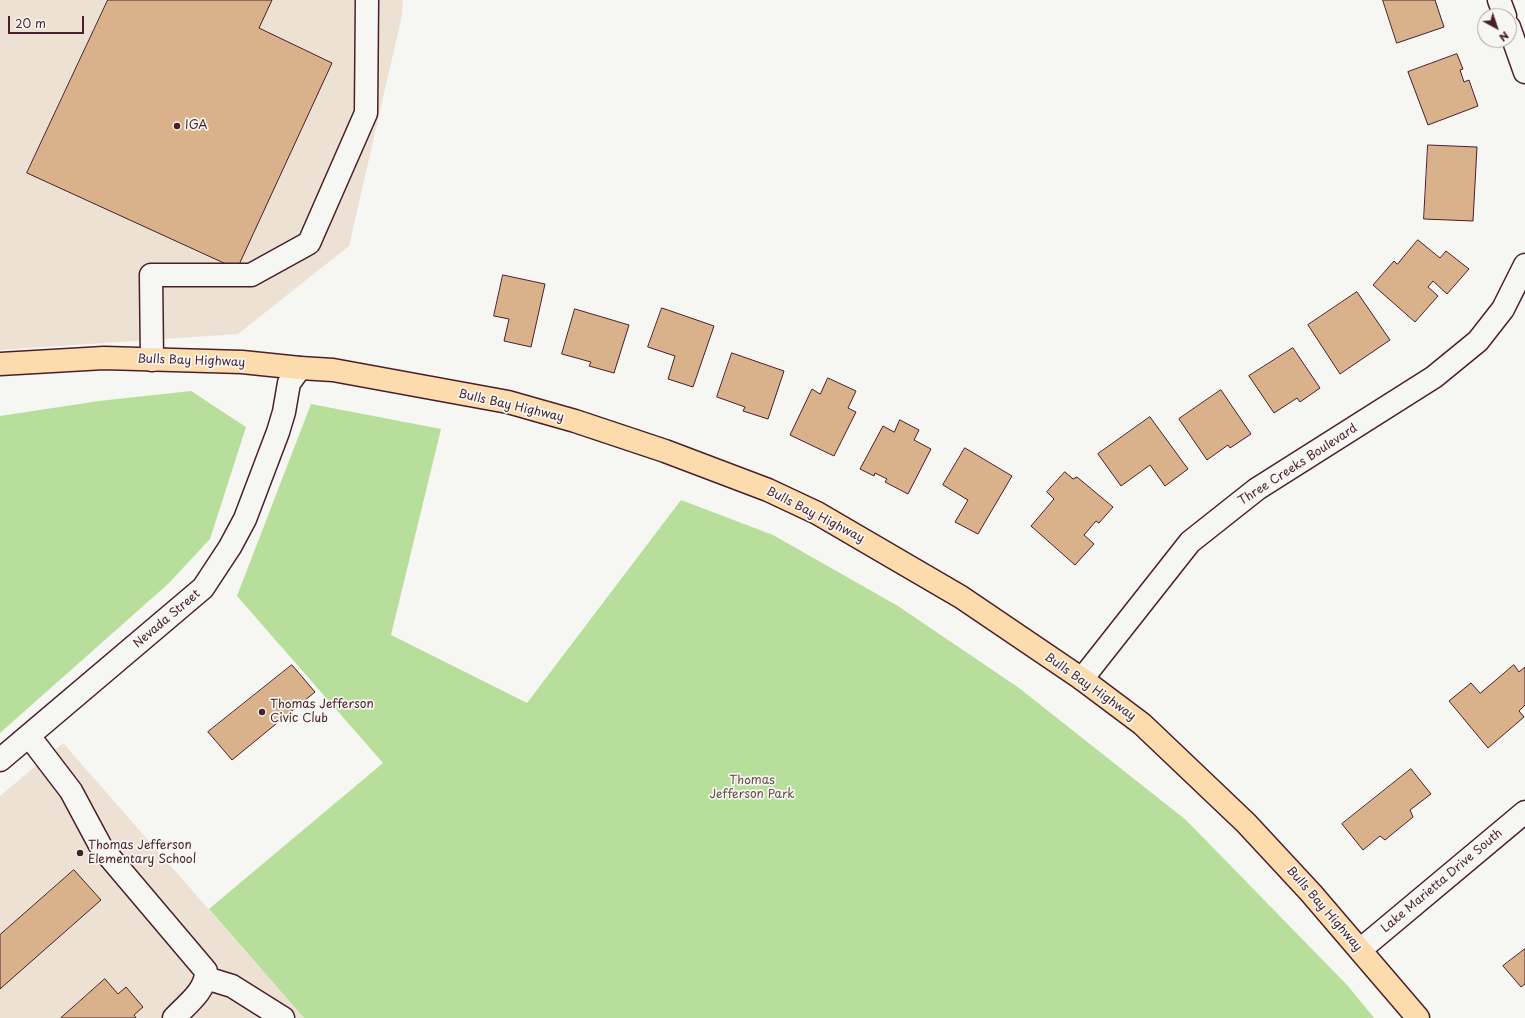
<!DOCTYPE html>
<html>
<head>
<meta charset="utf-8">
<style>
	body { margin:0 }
	#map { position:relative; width:1525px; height:1018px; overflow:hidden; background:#f6f6f2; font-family:"Playpen Sans",sans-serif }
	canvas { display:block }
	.north { position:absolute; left:1477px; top:8px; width:40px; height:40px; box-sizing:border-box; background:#f6f6f2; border:1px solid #b1a0a2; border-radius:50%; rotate:140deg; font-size:11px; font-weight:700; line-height:16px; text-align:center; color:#4a1f2b }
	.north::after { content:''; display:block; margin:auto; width:14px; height:18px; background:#4a1f2b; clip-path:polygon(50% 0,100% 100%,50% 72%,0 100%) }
	.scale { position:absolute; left:8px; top:16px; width:76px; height:18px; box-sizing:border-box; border:2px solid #4a1f2b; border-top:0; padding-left:5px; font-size:12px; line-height:14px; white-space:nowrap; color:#4a1f2b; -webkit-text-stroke:3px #f6f6f2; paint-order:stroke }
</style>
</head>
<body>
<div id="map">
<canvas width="1525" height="1018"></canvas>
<div class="north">N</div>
<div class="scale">20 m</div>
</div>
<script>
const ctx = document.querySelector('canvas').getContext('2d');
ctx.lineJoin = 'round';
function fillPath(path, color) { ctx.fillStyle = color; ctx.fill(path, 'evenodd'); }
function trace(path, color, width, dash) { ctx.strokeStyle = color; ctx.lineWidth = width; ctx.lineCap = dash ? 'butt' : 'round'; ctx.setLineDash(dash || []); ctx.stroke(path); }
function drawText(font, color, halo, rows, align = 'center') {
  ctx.font = font + ' "Playpen Sans",sans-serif'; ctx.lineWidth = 3.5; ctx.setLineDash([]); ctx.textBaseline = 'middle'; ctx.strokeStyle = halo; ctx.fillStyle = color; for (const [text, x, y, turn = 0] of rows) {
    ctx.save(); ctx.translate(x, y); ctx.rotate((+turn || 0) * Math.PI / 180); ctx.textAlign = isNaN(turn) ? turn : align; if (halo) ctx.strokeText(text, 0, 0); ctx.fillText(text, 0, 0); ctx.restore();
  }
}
const built = new Path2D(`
	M 0,0 L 403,0 L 402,15 L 349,246 L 238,334 L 0,350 Z
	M 63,743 L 304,1018 L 0,1018 L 0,796 Z`);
const green = new Path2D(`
	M 191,391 L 246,427 L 210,539 L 168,584 L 0,733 L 0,416 L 99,401 Z
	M 311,404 L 441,429 L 391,635 L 527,703 L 681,500 L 773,535 L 898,606 L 1019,688 L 1186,820 L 1348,986 L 1374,1018 L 304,1018 L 209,909 L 383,763 L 237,596 Z`);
const building = new Path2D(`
	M 108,0 L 272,0 L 259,28 L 332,63 L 237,269 L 27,173 Z
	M 1383,0 L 1435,0 L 1444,27 L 1397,43 Z
	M 1457,54 L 1463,69 L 1460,70 L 1464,82 L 1469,80 L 1478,106 L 1428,125 L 1408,72 Z
	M 1428,145 L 1477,147 L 1473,221 L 1424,219 Z
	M 1418,240 L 1440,258 L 1446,251 L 1469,269 L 1447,294 L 1433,281 L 1428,287 L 1438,296 L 1415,322 L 1373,285 L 1394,261 L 1397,264 Z
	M 503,275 L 545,284 L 531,347 L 504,341 L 509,319 L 494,316 Z
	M 1357,292 L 1390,340 L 1340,374 L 1308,325 Z
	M 662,308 L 714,326 L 693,387 L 668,379 L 675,356 L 648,347 Z
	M 575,309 L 629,325 L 614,373 L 589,366 L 591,362 L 562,354 Z
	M 1293,348 L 1320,388 L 1300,402 L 1297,398 L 1274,413 L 1249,376 Z
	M 732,353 L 784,371 L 768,419 L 743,411 L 745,407 L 717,397 Z
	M 828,378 L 856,391 L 848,408 L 856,412 L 834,456 L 790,435 L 812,389 L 820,394 Z
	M 1221,390 L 1251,434 L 1230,448 L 1228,445 L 1207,460 L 1179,419 Z
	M 1150,417 L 1188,469 L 1165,486 L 1150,465 L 1121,486 L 1098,454 Z
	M 900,420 L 919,430 L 914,440 L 931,449 L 908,494 L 885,482 L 887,479 L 875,473 L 874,476 L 860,469 L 883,426 L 894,432 Z
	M 965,448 L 1012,476 L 978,534 L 955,522 L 968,500 L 943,485 Z
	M 1065,472 L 1073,479 L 1077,477 L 1113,507 L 1099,523 L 1096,521 L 1084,535 L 1094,544 L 1075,565 L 1031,526 L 1054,499 L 1047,492 Z
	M 292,665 L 315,692 L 232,760 L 208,732 Z
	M 1514,665 L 1519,672 L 1525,667 L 1525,705 L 1519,711 L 1524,717 L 1488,748 L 1449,701 L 1471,683 L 1480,693 Z
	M 1411,769 L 1431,794 L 1410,810 L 1413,817 L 1385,840 L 1380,836 L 1363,850 L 1342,824 Z
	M 74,870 L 101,900 L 0,989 L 0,935 Z
	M 1525,949 L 1525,984 L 1521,987 L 1503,966 Z
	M 105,979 L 118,994 L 126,987 L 143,1007 L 134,1015 L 136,1018 L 61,1018 Z`);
const minor = new Path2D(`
	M 1499,0 L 1505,16
	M 1509,27 L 1525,72
	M 152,360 L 151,275 L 251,275 L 309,243 L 366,113 L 367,0
	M 1082,679 L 1190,542 L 1257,489 L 1434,377 L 1478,341 L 1503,309 L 1525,265
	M 29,736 L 71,791 L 101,847 L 206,971 C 207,990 186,1005 174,1018
	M 0,760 L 203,588 L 230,547 L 245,519 L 278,432 L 284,412 L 289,383 L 300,368
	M 1360,950 L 1525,812
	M 206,978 L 232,986 L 283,1018`);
const major = new Path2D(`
	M 0,364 L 104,358 L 242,362 L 300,368 L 333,370 L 508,402 L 575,421 L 665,451 L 768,490 L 817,513 L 961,597 L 1082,679 L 1142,724 L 1246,823 L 1311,893 L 1418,1018`);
const markers = [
	[177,126,4,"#4a1f2b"],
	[262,712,4,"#4a1f2b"],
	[80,853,4,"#4a1f2b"]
];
const poiNames = [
	["IGA",185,126],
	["Thomas Jefferson",270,705],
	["Civic Club",270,719],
	["Thomas Jefferson",88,846],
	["Elementary School",88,860]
];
const streetNames = [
	["Bulls Bay Highway",191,361,2],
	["Bulls Bay Highway",511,406,13],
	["Three Creeks Boulevard",1298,465,-33],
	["Bulls Bay Highway",815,515,27],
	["Nevada Street",167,619,-40],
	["Bulls Bay Highway",1090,687,35],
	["Lake Marietta Drive South",1442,881,-40],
	["Bulls Bay Highway",1324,909,49]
];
const parkNames = [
	["Thomas",752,781],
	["Jefferson Park",752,795]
];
fillPath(built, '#ede1d3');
fillPath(green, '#b7df9b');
fillPath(building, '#d9b18a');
trace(building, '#4a1f2b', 1);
trace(minor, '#4a1f2b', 25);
trace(major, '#4a1f2b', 25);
trace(minor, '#f6f6f2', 22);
trace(major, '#fcdcac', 22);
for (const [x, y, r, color] of markers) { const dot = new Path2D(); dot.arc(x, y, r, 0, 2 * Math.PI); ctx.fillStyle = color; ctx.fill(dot); trace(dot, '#f6f6f2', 1.5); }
drawText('12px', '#4a1f2b', '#f6f6f2', poiNames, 'left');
drawText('12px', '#4a1f2b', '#f6f6f2', streetNames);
drawText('12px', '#654f47', '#f6f6f2', parkNames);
</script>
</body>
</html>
